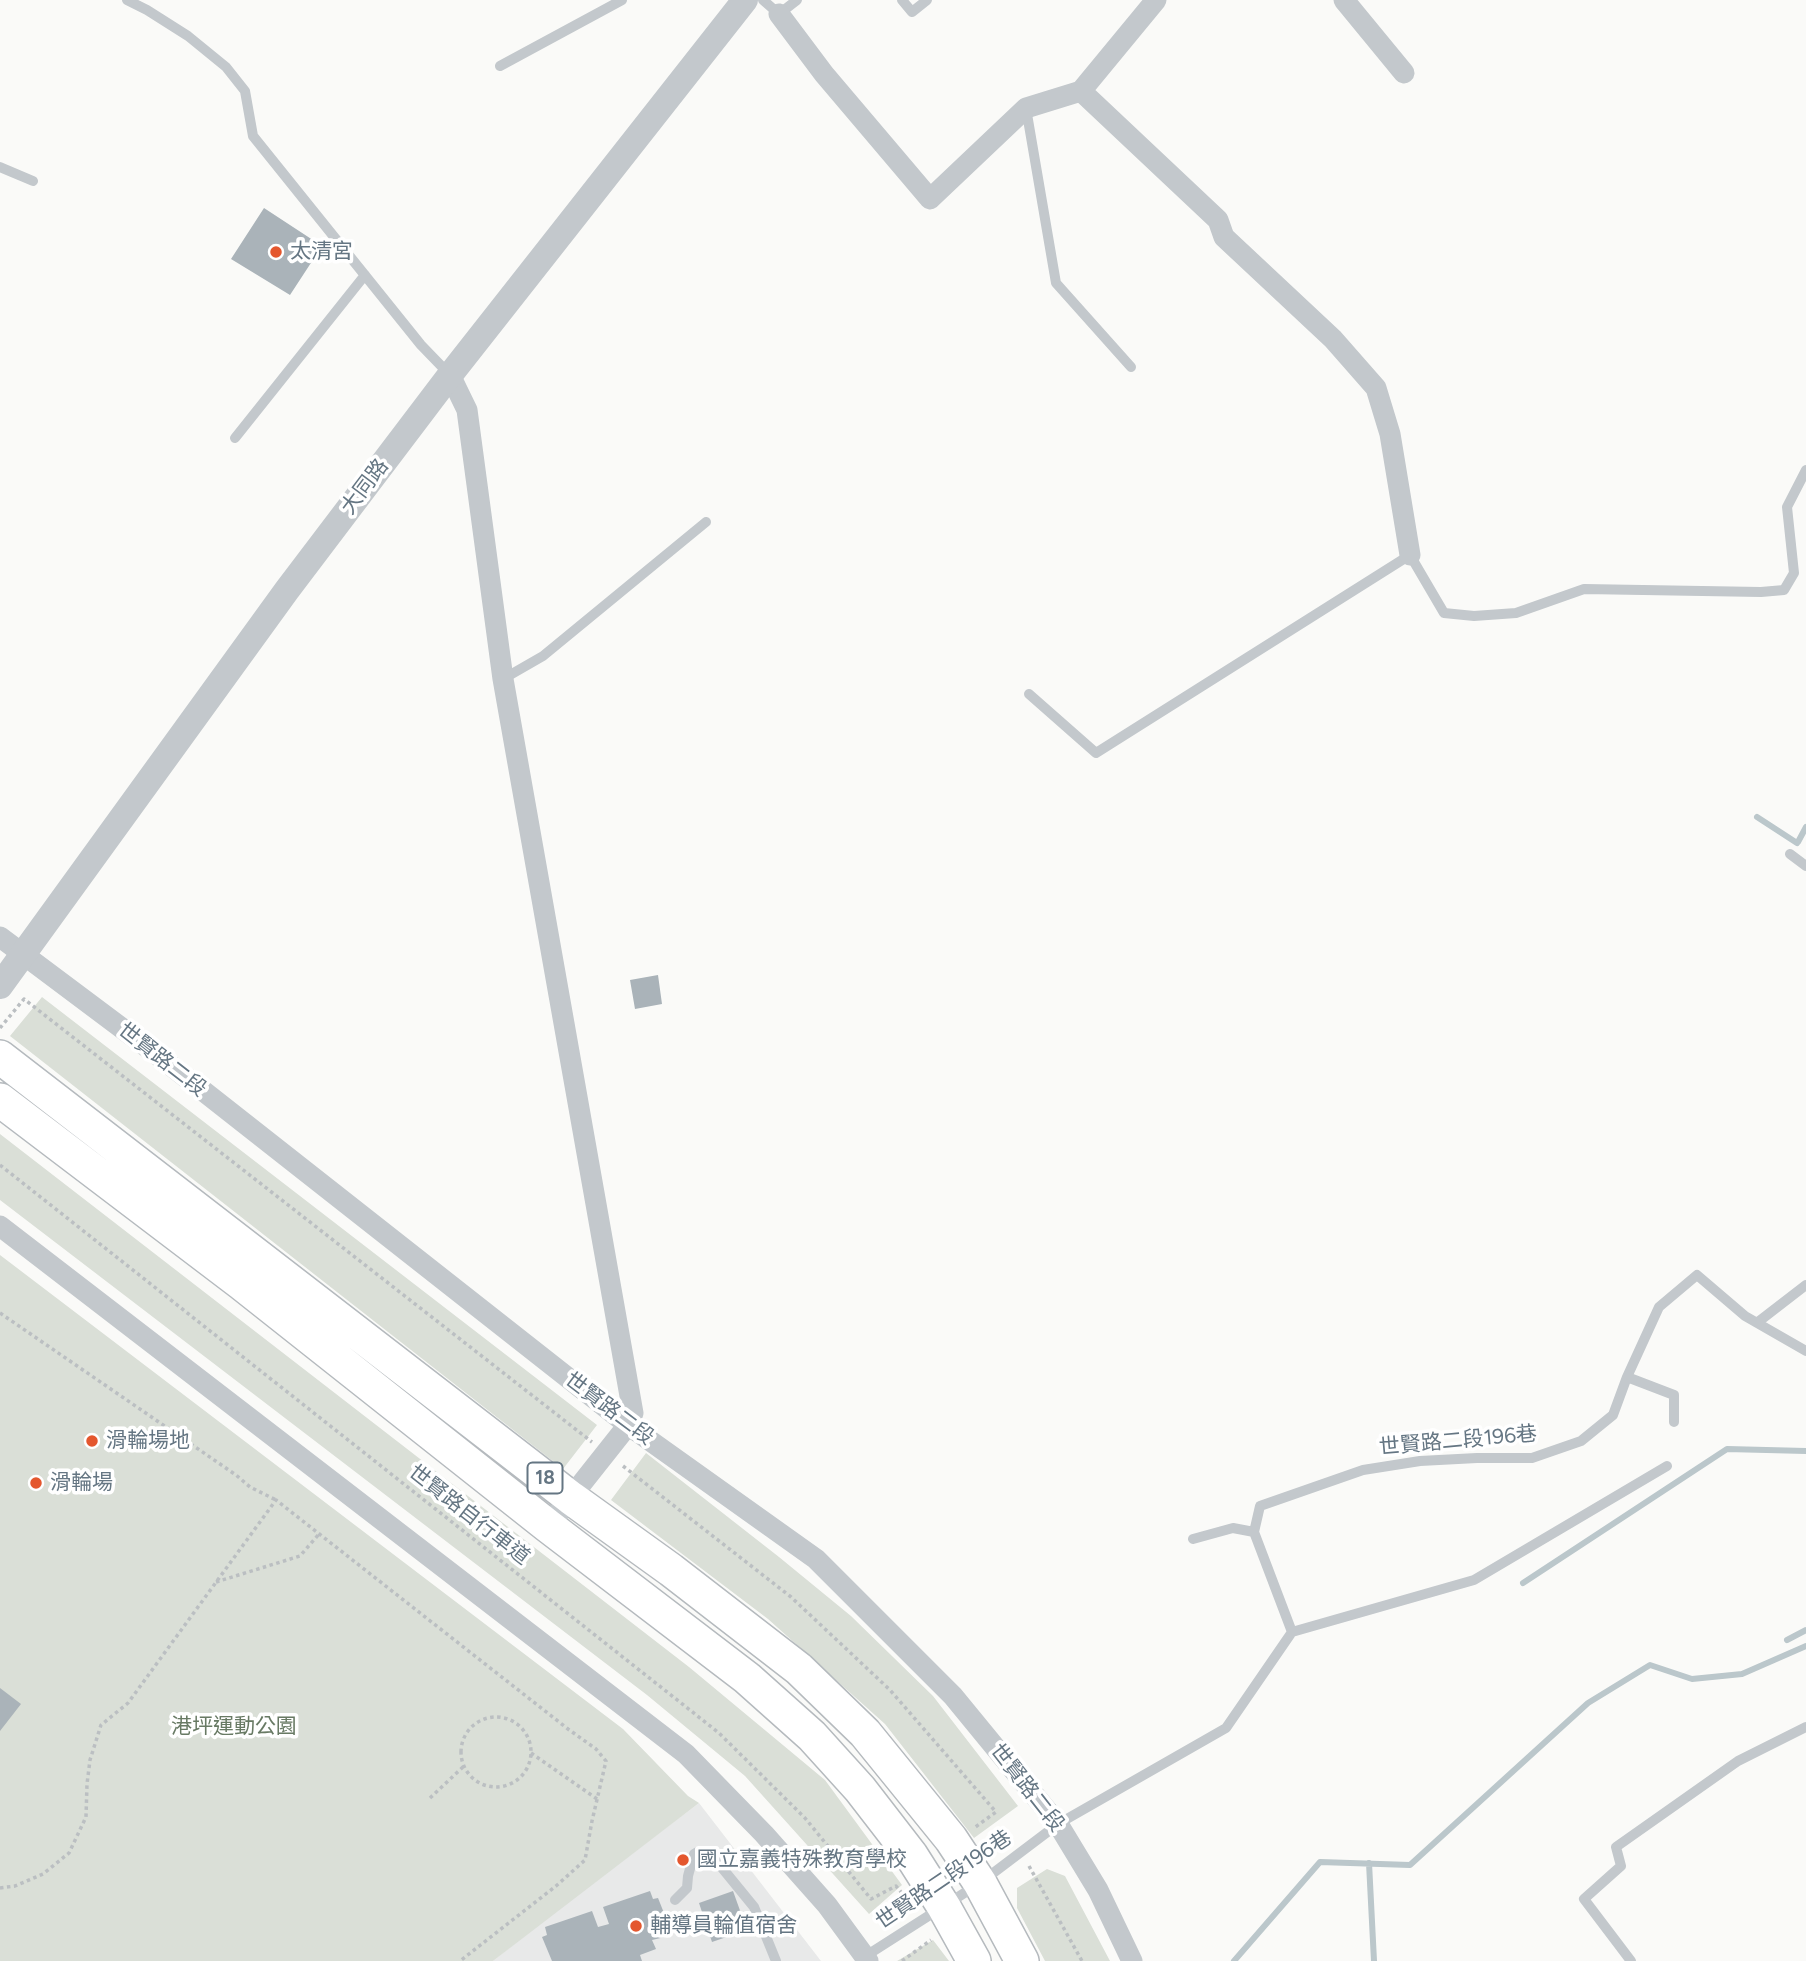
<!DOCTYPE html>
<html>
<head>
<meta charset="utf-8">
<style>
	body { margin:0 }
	canvas { display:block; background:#fafaf8 }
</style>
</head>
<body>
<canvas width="1806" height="1961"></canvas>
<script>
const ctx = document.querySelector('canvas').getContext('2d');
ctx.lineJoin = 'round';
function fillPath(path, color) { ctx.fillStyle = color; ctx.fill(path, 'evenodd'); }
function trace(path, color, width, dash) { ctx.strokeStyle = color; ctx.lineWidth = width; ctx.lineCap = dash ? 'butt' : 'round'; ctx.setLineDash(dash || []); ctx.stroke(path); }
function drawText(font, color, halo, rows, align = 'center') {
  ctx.font = font + ' Figtree,"Noto Sans TC",sans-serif'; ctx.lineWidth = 7; ctx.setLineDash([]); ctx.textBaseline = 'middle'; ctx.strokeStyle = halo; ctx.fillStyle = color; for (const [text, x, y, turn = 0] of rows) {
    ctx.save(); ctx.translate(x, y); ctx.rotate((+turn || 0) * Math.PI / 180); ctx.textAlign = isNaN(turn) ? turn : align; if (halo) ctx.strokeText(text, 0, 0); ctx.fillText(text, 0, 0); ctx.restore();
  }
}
const built = new Path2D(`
	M 699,1803 L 821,1961 L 493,1961 L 549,1916 Z`);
const green = new Path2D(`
	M 42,997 L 597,1425 L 563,1469 L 10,1036 Z
	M 0,1134 L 689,1667 L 825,1780 L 902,1885 L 869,1914 L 745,1776 L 647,1695 L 0,1200 Z
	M 0,1255 L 623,1729 L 688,1796 L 699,1803 L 493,1961 L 0,1961 Z
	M 646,1453 L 779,1557 L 851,1616 L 933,1696 L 1018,1806 L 974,1838 L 885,1724 L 768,1619 L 611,1500 Z
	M 1047,1869 L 1065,1876 L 1110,1961 L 1045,1961 L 1017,1908 L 1017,1888 Z
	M 933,1940 L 949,1961 L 897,1961 Z`);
const stream = new Path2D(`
	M 1757,817 L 1797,843
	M 1798,842 L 1806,827
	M 1523,1583 L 1727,1449 L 1806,1451
	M 1787,1640 L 1806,1630
	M 1369,1863 L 1374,1961
	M 1234,1961 L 1320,1862 L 1410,1865 L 1588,1703 L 1650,1665 L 1692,1679 L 1742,1674 L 1806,1646`);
const building = new Path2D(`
	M 264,208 L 322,246 L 290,295 L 231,259 Z
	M 658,975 L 662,1004 L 635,1009 L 630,980 Z
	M 0,1688 L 21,1704 L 0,1731 Z
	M 650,1891 L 653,1899 L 658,1898 L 670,1928 L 667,1930 L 669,1936 L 652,1940 L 656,1949 L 640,1955 L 642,1961 L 552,1961 L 542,1937 L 547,1935 L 545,1927 L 592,1911 L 598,1927 L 609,1924 L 603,1907 Z
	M 733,1891 L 747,1930 L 712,1942 L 699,1903 Z`);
const path = new Path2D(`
	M 0,1028 L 24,999 L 592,1442
	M 0,1165 L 719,1733 L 805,1818 L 871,1899 L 896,1886 L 901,1892
	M 0,1313 L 236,1475 L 250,1487 L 276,1500
	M 623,1466 L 791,1597 L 890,1690 L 996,1812 L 974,1828
	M 216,1582 L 300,1556 L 319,1534
	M461 1752a35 35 0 1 1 70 0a35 35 0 1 1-70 0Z
	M 531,1753 L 597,1799
	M 430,1798 L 464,1766
	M 1029,1866 L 1082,1961
	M 0,1888 L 15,1886 L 43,1874 L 69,1853 L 86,1817 L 87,1784 L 90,1760 L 101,1725 L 128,1703 L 276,1500 L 568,1729 L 596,1749 L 606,1761 L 592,1821 L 585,1860 L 556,1886 L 460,1961
	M 902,1961 L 931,1940`);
const service = new Path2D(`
	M 127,0 L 147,10 L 188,36 L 226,67 L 245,91 L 253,136 L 421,345 L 450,375
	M 763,0 L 779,14 L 797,0
	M 902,0 L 912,12 L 927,0
	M 500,66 L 622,0
	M 1026,108 L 1056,283 L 1131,367
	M 0,167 L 33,181
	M 235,438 L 365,275
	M 503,679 L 543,656 L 706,522
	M 1029,694 L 1096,753 L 1410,555 L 1444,613 L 1474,616 L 1516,613 L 1584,589 L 1761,592 L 1784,590 L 1794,573 L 1787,507 L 1806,470
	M 1790,854 L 1806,866
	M 1758,1322 L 1806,1285
	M 1627,1377 L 1674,1395 L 1674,1422
	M 1193,1539 L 1233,1528 L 1254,1532
	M 1292,1632 L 1474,1580 L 1667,1466
	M 675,1900 L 687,1888 L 688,1876 L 694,1854 L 699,1851 L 714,1858 L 754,1907 L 776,1961
	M 861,1959 L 980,1883 L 1058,1824 L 1226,1728 L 1292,1632 L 1254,1532 L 1260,1506 L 1363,1470 L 1420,1461 L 1477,1458 L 1532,1458 L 1581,1441 L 1613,1415 L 1627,1377 L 1659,1307 L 1697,1275 L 1745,1316 L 1806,1351
	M 1631,1961 L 1584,1899 L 1621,1866 L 1616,1847 L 1738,1761 L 1806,1727`);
const minor = new Path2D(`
	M 1344,0 L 1404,73
	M 779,14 L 824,74 L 930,199 L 1026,108 L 1081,91 L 1156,0
	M 1081,91 L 1218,220 L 1224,237 L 1333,339 L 1376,388 L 1390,434 L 1410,555
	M 450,375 L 467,410 L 503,679 L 633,1413 L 628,1425 L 548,1526
	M 0,937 L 155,1053 L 628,1425 L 816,1559 L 953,1696 L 1058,1824 L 1098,1890 L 1132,1961
	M 0,1226 L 686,1754 L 764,1834 L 827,1905 L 868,1961`);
const tertiary = new Path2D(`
	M 0,986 L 287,590 L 450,375 L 745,0`);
const primary = new Path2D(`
	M 0,1057 L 571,1498 L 671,1570 L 799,1669 L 865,1733 L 951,1839 L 980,1883 L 1022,1961
	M 0,1100 L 241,1283 L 548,1526 L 747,1678 L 812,1736 L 860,1789 L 911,1855 L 944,1907 L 974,1961`);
const markers = [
	[276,252,7,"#e4572e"],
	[92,1441,7,"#e4572e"],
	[36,1483,7,"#e4572e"],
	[683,1860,7,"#e4572e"],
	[636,1926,7,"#e4572e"]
];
const shields = [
	[545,1478,35]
];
const shieldNames = [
	["18",545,1478]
];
const poiNames = [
	["太清宮",290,252],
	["滑輪場地",106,1441],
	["滑輪場",50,1483],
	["國立嘉義特殊教育學校",697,1860],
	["輔導員輪值宿舍",650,1926]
];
const streetNames = [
	["大同路",365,487,-53],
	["世賢路二段",162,1060,38],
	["世賢路二段",609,1409,37],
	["世賢路二段196巷",1458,1441,-5],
	["世賢路自行車道",469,1515,38],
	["世賢路二段",1027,1788,52],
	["世賢路二段196巷",944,1880,-34]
];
const parkNames = [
	["港坪運動公園",234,1727]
];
fillPath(built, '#e8e9e9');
fillPath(green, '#dadfd7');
trace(stream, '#bbc7cb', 6);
fillPath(building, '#aab3b9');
trace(primary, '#b5babe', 36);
trace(path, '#bbbfc2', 3.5, [3.5, 3.5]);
trace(service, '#c3c8cc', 10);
trace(minor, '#c3c8cc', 21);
trace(tertiary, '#c3c8cc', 26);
trace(primary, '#fff', 33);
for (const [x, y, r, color] of markers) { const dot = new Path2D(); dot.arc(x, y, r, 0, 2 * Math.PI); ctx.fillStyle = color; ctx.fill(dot); trace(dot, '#fff', 2.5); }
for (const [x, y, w] of shields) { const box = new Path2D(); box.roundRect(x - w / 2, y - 15.5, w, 31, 5); ctx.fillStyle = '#fff'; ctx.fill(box); trace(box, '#657683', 2); }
drawText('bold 19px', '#657683', null, shieldNames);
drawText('21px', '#657683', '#fff', poiNames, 'left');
drawText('21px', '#657683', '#fff', streetNames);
drawText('21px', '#687a64', '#fff', parkNames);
</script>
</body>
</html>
